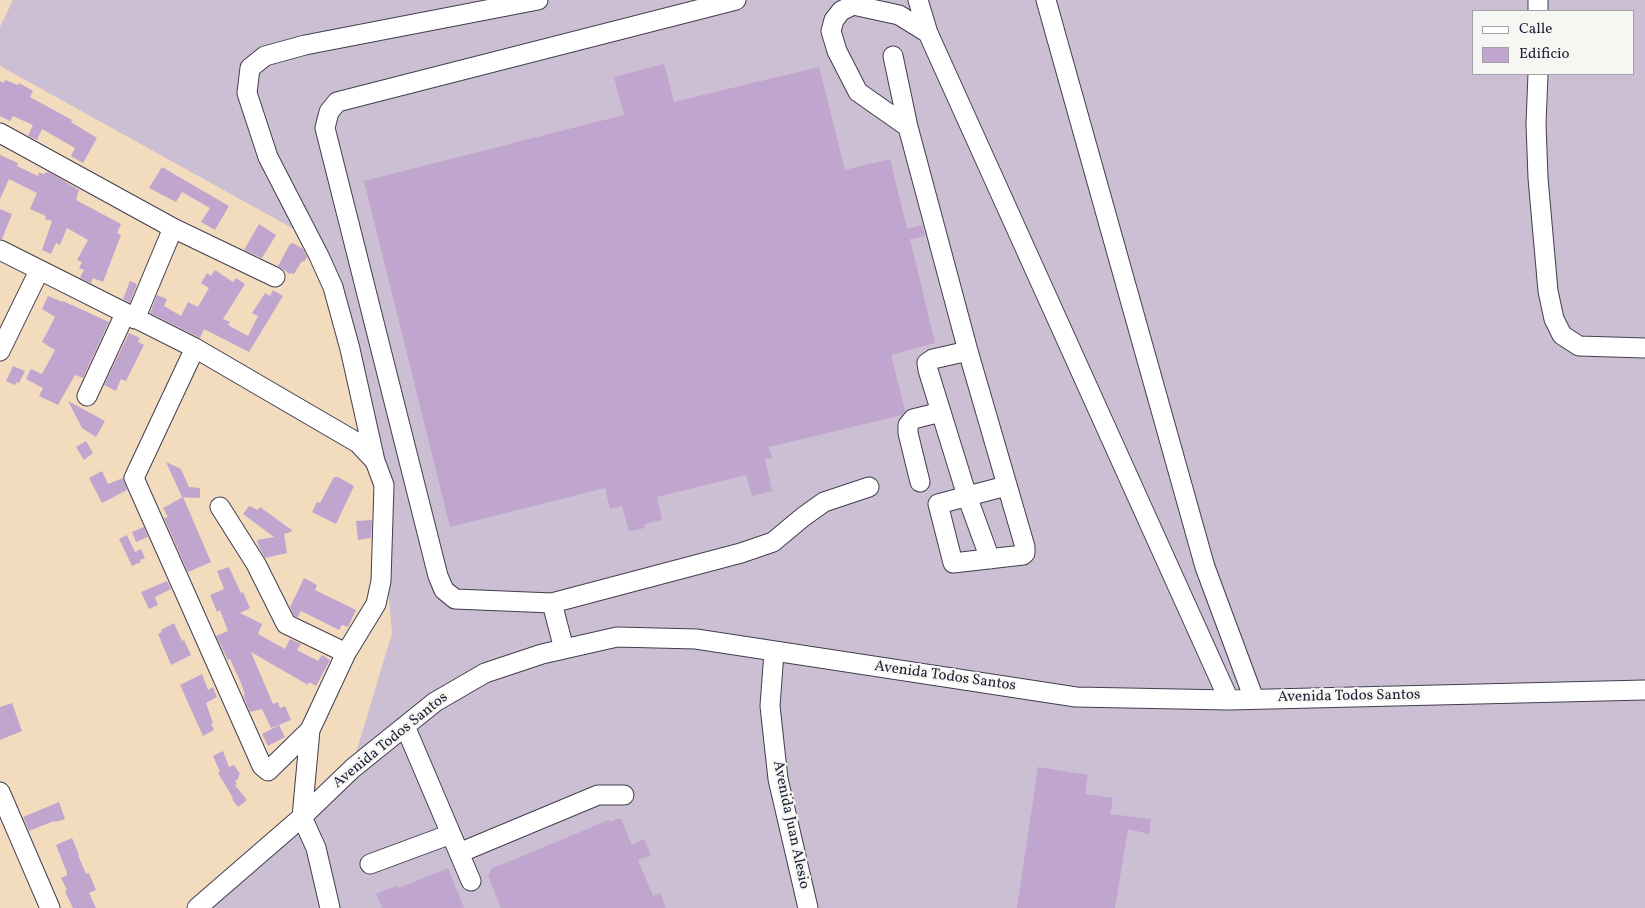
<!DOCTYPE html>
<html>
<head>
<meta charset="utf-8">
<style>
	body { margin:0 }
	#map { position:relative; width:1645px; height:908px; overflow:hidden; background:#f3dcbe; font-family:Vollkorn,serif }
	canvas { display:block }
	.legend { position:absolute; left:1472px; top:10px; width:162px; height:65px; box-sizing:border-box; background:#f6f6f2; border:1px solid #a1a1a9; margin:0; padding:6px 9px; list-style:none; font-size:15px; color:#22223b }
	.legend li { display:flex; align-items:center; gap:10px; height:25px }
	.legend b { width:25px; border:1px solid #a1a1a9 }
</style>
</head>
<body>
<div id="map">
<canvas width="1645" height="908"></canvas>
<ul class="legend">
<li><b style="height:6px;background:#fff"></b>Calle</li>
<li><b style="height:14px;background:#c0a5cf"></b>Edificio</li>
</ul>
</div>
<script>
const ctx = document.querySelector('canvas').getContext('2d');
ctx.lineJoin = 'round';
function fillPath(path, color) { ctx.fillStyle = color; ctx.fill(path, 'evenodd'); }
function trace(path, color, width, dash) { ctx.strokeStyle = color; ctx.lineWidth = width; ctx.lineCap = dash ? 'butt' : 'round'; ctx.setLineDash(dash || []); ctx.stroke(path); }
function drawText(font, color, halo, rows, align = 'center') {
  ctx.font = font + ' Vollkorn,serif'; ctx.lineWidth = 4.5; ctx.setLineDash([]); ctx.textBaseline = 'middle'; ctx.strokeStyle = halo; ctx.fillStyle = color; for (const [text, x, y, turn = 0] of rows) {
    ctx.save(); ctx.translate(x, y); ctx.rotate((+turn || 0) * Math.PI / 180); ctx.textAlign = isNaN(turn) ? turn : align; if (halo) ctx.strokeText(text, 0, 0); ctx.fillText(text, 0, 0); ctx.restore();
  }
}
const industrial = new Path2D(`
	M 13,0 L 1645,0 L 1645,908 L 199,908 L 347,783 L 392,633 L 377,469 L 319,243 L 0,66 L 0,27 ZM 1474,11 L 1634,11 L 1634,74 L 1474,74 Z`);
const building = new Path2D(`
	M 664,64 L 674,102 L 819,67 L 845,170 L 890,159 L 907,229 L 922,225 L 925,236 L 910,239 L 935,343 L 891,355 L 905,411 L 902,415 L 769,447 L 772,458 L 765,459 L 772,491 L 752,496 L 746,475 L 657,497 L 662,520 L 644,524 L 645,528 L 629,531 L 622,506 L 610,509 L 605,488 L 450,527 L 364,181 L 624,115 L 614,77 Z
	M 5,80 L 18,85 L 19,83 L 33,91 L 30,97 L 72,120 L 71,122 L 97,138 L 83,163 L 71,156 L 75,148 L 42,129 L 37,140 L 28,136 L 33,125 L 13,116 L 10,121 L 0,116 L 0,81 L 4,83 Z
	M 0,155 L 18,163 L 17,166 L 38,176 L 39,172 L 43,174 L 48,172 L 61,179 L 79,190 L 76,200 L 121,224 L 117,233 L 121,235 L 103,282 L 93,278 L 91,283 L 80,278 L 84,270 L 79,268 L 82,262 L 77,260 L 88,240 L 67,228 L 60,245 L 56,243 L 51,254 L 42,250 L 52,221 L 45,219 L 46,216 L 30,209 L 37,193 L 9,179 L 0,199 Z
	M 162,167 L 229,206 L 215,230 L 201,222 L 210,208 L 182,192 L 176,202 L 149,188 Z
	M 0,209 L 12,214 L 2,239 L 0,239 Z
	M 259,224 L 276,235 L 262,258 L 244,250 Z
	M 293,243 L 303,249 L 307,257 L 304,262 L 302,261 L 294,274 L 291,273 L 290,274 L 278,266 L 290,244 Z
	M 215,270 L 233,282 L 236,278 L 245,284 L 223,319 L 230,322 L 228,325 L 248,336 L 258,316 L 252,313 L 265,293 L 270,296 L 273,290 L 283,296 L 249,352 L 204,329 L 200,338 L 150,313 L 157,295 L 167,299 L 164,306 L 181,316 L 188,302 L 198,307 L 209,288 L 201,283 L 207,273 L 211,276 Z
	M 130,281 L 137,284 L 130,303 L 123,299 Z
	M 48,296 L 63,302 L 63,301 L 109,322 L 83,378 L 75,375 L 58,405 L 39,396 L 43,388 L 26,379 L 31,369 L 42,374 L 55,350 L 42,342 L 55,317 L 42,309 Z
	M 129,333 L 140,338 L 138,342 L 144,345 L 126,381 L 121,379 L 116,391 L 104,385 Z
	M 13,366 L 25,371 L 19,383 L 17,382 L 15,385 L 6,381 Z
	M 68,401 L 105,421 L 96,437 L 82,428 Z
	M 86,441 L 93,453 L 84,460 L 76,447 Z
	M 166,462 L 181,469 L 189,487 L 200,488 L 200,498 L 182,497 Z
	M 102,471 L 108,484 L 123,478 L 127,490 L 102,503 L 89,478 Z
	M 334,477 L 338,477 L 354,486 L 336,524 L 312,512 L 317,502 L 320,503 Z
	M 183,497 L 211,562 L 188,572 L 164,518 L 168,517 L 163,508 Z
	M 249,506 L 258,510 L 260,507 L 293,531 L 284,534 L 287,553 L 265,558 L 259,547 L 257,540 L 274,537 L 243,514 Z
	M 372,520 L 371,538 L 358,540 L 356,521 Z
	M 144,527 L 148,537 L 136,542 L 132,532 Z
	M 127,535 L 135,552 L 141,549 L 145,558 L 140,560 L 141,562 L 132,566 L 119,539 Z
	M 229,567 L 241,593 L 243,592 L 250,608 L 240,613 L 262,624 L 258,634 L 285,649 L 290,639 L 301,644 L 297,650 L 318,661 L 322,655 L 330,660 L 316,686 L 309,682 L 308,685 L 251,652 L 273,704 L 278,702 L 280,708 L 285,706 L 291,720 L 271,728 L 262,709 L 250,712 L 243,695 L 245,695 L 241,683 L 230,659 L 228,660 L 216,636 L 228,631 L 220,610 L 217,612 L 210,595 L 224,589 L 217,571 Z
	M 304,578 L 317,585 L 315,590 L 356,610 L 348,627 L 342,625 L 339,630 L 301,611 L 298,617 L 294,616 L 290,607 Z
	M 167,581 L 171,589 L 155,597 L 158,605 L 149,609 L 141,592 Z
	M 174,623 L 182,641 L 184,640 L 191,655 L 171,665 L 158,634 L 162,632 L 161,630 Z
	M 202,674 L 208,690 L 213,687 L 217,697 L 206,703 L 213,723 L 211,724 L 214,730 L 203,736 L 180,685 Z
	M 12,703 L 22,731 L 0,740 L 0,707 Z
	M 279,725 L 285,737 L 268,746 L 262,734 Z
	M 223,751 L 229,767 L 234,765 L 240,774 L 238,776 L 239,778 L 235,781 L 237,784 L 235,785 L 247,800 L 238,807 L 232,799 L 233,798 L 218,773 L 220,772 L 213,756 Z
	M 1038,767 L 1088,775 L 1085,794 L 1113,798 L 1110,814 L 1151,819 L 1149,834 L 1128,829 L 1115,908 L 1017,908 Z
	M 59,802 L 65,819 L 55,822 L 54,821 L 29,831 L 23,817 Z
	M 617,819 L 621,819 L 632,845 L 644,839 L 651,855 L 638,860 L 653,896 L 660,893 L 666,908 L 501,908 L 488,876 L 491,869 L 609,820 L 610,822 Z
	M 72,838 L 79,855 L 78,855 L 86,874 L 89,873 L 96,890 L 89,893 L 96,908 L 73,908 L 66,894 L 65,891 L 67,890 L 61,878 L 67,875 L 67,873 L 56,845 Z
	M 448,868 L 464,908 L 382,908 L 376,894 L 398,885 L 399,888 Z`);
const minor = new Path2D(`
	M 736,0 L 337,102 L 329,112 L 325,128 L 438,576 L 444,590 L 455,599 L 552,603 L 741,553 L 773,542 L 803,517 L 824,502 L 869,487
	M 918,0 L 928,33 L 1229,700
	M 1046,0 L 1205,567 L 1254,699
	M 1538,11 L 1538,0
	M 928,33 L 899,15 L 853,5 L 841,11 L 834,20 L 831,31 L 837,51 L 858,92 L 908,127 L 968,351 L 1025,547 L 1025,553 L 1023,555 L 953,563 L 938,504 L 1006,486
	M 893,56 L 908,127
	M 1538,74 L 1536,124 L 1538,178 L 1548,291 L 1554,319 L 1562,335 L 1579,346 L 1645,348
	M 0,133 L 173,228 L 135,319
	M 173,228 L 275,277
	M 0,250 L 195,348 L 358,443 L 374,460
	M 195,348 L 134,478 L 262,766 L 268,771 L 310,730 L 346,653 L 376,604 L 381,581 L 384,485 L 375,461 L 350,349 L 333,287 L 319,256 L 268,157 L 247,93 L 250,68 L 265,56 L 305,45 L 538,0
	M 0,351 L 39,271
	M 968,351 L 933,359 L 927,363 L 928,370 L 967,496 L 990,559
	M 87,396 L 125,314
	M 920,482 L 908,433 L 908,425 L 913,419 L 941,412
	M 220,507 L 256,564 L 286,624 L 346,653
	M 552,603 L 564,649
	M 774,652 L 770,706 L 778,779 L 808,908
	M 405,726 L 471,881
	M 310,730 L 302,817 L 316,848 L 330,908
	M 0,792 L 50,908
	M 459,853 L 598,795 L 624,795
	M 370,864 L 451,834
	M 197,908 L 302,817 L 353,768 L 435,702 L 485,673 L 542,654 L 617,637 L 696,639 L 1076,697 L 1229,700 L 1645,690`);
const streetNames = [
	["Avenida Todos Santos",945,677,8],
	["Avenida Todos Santos",1349,697,-1],
	["Avenida Todos Santos",391,741,-39],
	["Avenida Juan Alesio",790,825,78]
];
fillPath(industrial, '#ccbed3');
fillPath(building, '#c0a5cf');
trace(minor, '#413e4f', 21);
trace(minor, '#fff', 19);
drawText('15px', '#22223b', '#f6f6f2', streetNames);
</script>
</body>
</html>
